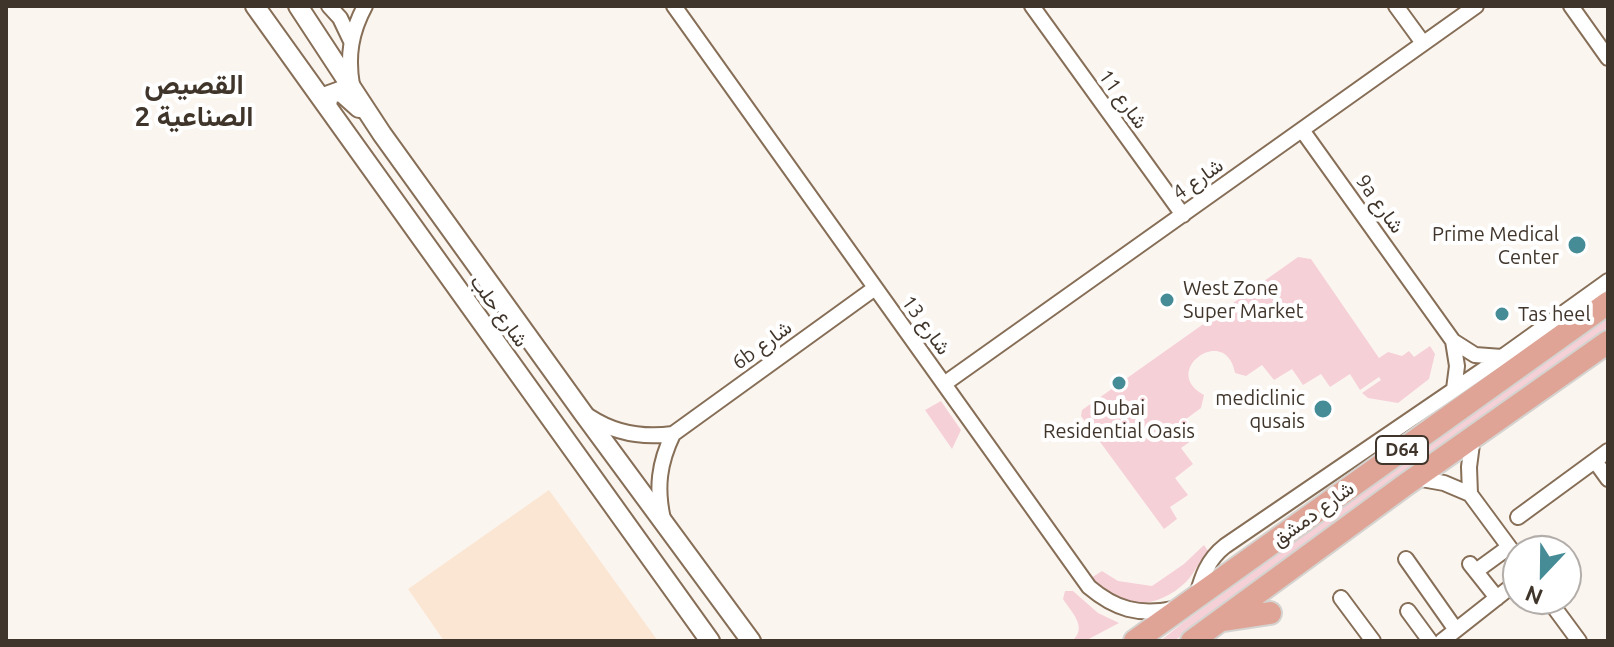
<!DOCTYPE html>
<html>
<head>
<meta charset="utf-8">
<style>
	body { margin:0 }
	#map { position:relative; width:1614px; height:647px; overflow:hidden; background:#fbf5f0; font-family:Ubuntu,sans-serif }
	canvas { display:block }
	.frame { position:absolute; inset:0; border:8px solid #40352b; pointer-events:none }
	.north { position:absolute; left:1502px; top:535px; width:80px; height:80px; box-sizing:border-box; background:#fff; border:2px solid #b3aeaa; border-radius:50%; rotate:202deg; font-size:22px; font-weight:700; line-height:32px; text-align:center; color:#40352b }
	.north::after { content:''; display:block; margin:auto; width:28px; height:36px; background:#468c97; clip-path:polygon(50% 0,100% 100%,50% 72%,0 100%) }
</style>
</head>
<body>
<div id="map">
<canvas width="1614" height="647"></canvas>
<div class="frame"></div>
<div class="north">N</div>
</div>
<script>
const ctx = document.querySelector('canvas').getContext('2d');
ctx.lineJoin = 'round';
function fillPath(path, color) { ctx.fillStyle = color; ctx.fill(path, 'evenodd'); }
function trace(path, color, width, dash) { ctx.strokeStyle = color; ctx.lineWidth = width; ctx.lineCap = dash ? 'butt' : 'round'; ctx.setLineDash(dash || []); ctx.stroke(path); }
function drawText(font, color, halo, rows, align = 'center') {
  ctx.font = font + ' Ubuntu,Vazirmatn,sans-serif'; ctx.lineWidth = 8; ctx.setLineDash([]); ctx.textBaseline = 'middle'; ctx.strokeStyle = halo; ctx.fillStyle = color; for (const [text, x, y, turn = 0] of rows) {
    ctx.save(); ctx.translate(x, y); ctx.rotate((+turn || 0) * Math.PI / 180); ctx.textAlign = isNaN(turn) ? turn : align; if (halo) ctx.strokeText(text, 0, 0); ctx.fillText(text, 0, 0); ctx.restore();
  }
}
const built = new Path2D(`
	M 549,490 L 658,641 L 444,641 L 408,589 Z`);
const green = new Path2D(`
	M 1298,257 L 1311,259 L 1379,358 L 1388,352 L 1402,356 L 1409,351 L 1414,357 L 1430,346 L 1435,354 L 1429,379 L 1398,403 L 1368,398 L 1362,393 L 1381,380 L 1379,377 L 1360,390 L 1350,374 L 1330,387 L 1321,374 L 1303,385 L 1292,369 L 1274,380 L 1262,365 L 1246,376 L 1235,373 C 1226,323 1159,371 1204,395 L 1201,408 L 1186,419 L 1198,436 L 1181,448 L 1193,464 L 1175,478 L 1188,495 L 1170,507 L 1177,519 L 1164,529 L 1081,416 L 1082,410 Z
	M 1608,316 L 1608,327 L 1174,641 L 1160,641 L 1184,622 Z
	M 941,401 L 961,430 L 952,449 L 925,410 Z
	M 1204,545 L 1208,551 C 1199,561 1195,573 1186,582 C 1157,610 1116,612 1091,578 L 1102,571 L 1118,581 L 1152,586 L 1184,564 Z
	M 1065,591 L 1073,591 L 1098,613 L 1119,623 L 1085,641 L 1072,641 C 1088,627 1072,613 1063,599 Z`);
const minor = new Path2D(`
	M 329,6 L 340,18 L 351,41
	M 674,6 L 1089,587 C 1115,609 1139,616 1173,609
	M 1032,6 L 1183,215
	M 1396,6 L 1423,43
	M 1571,6 L 1608,58
	M 352,85 C 347,56 351,32 365,6
	M 1302,130 L 1453,341 L 1475,355 L 1502,357
	M 1453,341 L 1457,366 L 1454,389
	M 944,384 L 1476,6
	M 590,417 C 616,434 643,438 673,434
	M 1595,461 L 1608,479
	M 1416,478 L 1444,483 L 1470,494 L 1518,559
	M 1470,494 L 1469,467 L 1473,436
	M 1518,517 L 1608,451
	M 663,519 C 656,488 659,463 673,434 L 875,288
	M 1406,559 L 1456,630
	M 1470,564 L 1497,598
	M 1476,571 L 1509,547
	M 1196,598 C 1202,577 1207,560 1225,546 L 1502,357 L 1608,281
	M 1341,598 L 1373,641
	M 1548,599 L 1579,641
	M 1408,611 L 1430,641
	M 1442,641 L 1508,589`);
const tertiary = new Path2D(`
	M 255,6 L 710,641
	M 298,6 L 382,134 L 583,413 L 751,641
	M 327,105 L 329,95 L 340,91 L 359,108`);
const primary = new Path2D(`
	M 1224,620 L 1270,613
	M 1135,641 L 1608,303
	M 1192,641 L 1405,485 L 1608,342`);
const markers = [
	[1577,245,10,"#468c97"],
	[1167,300,8,"#468c97"],
	[1502,314,8,"#468c97"],
	[1119,383,8,"#468c97"],
	[1323,409,10,"#468c97"]
];
const shields = [
	[1402,450,52]
];
const shieldNames = [
	["D64",1402,450]
];
const streetNames = [
	["شارع 11",1123,99,54],
	["شارع 4",1198,179,-35],
	["9a شارع",1380,204,54],
	["شارع حلب",499,311,54],
	["شارع 13",926,325,54],
	["6b شارع",762,345,-36],
	["شارع دمشق",1313,514,-36]
];
const poiNames = [
	["Prime Medical",1559,234],
	["Center",1559,257],
	["West Zone",1183,288,"left"],
	["Super Market",1183,311,"left"],
	["Tas heel",1518,314,"left"],
	["mediclinic",1305,398],
	["qusais",1305,421],
	["Dubai",1119,408,"center"],
	["Residential Oasis",1119,431,"center"]
];
const districtNames = [
	["القصيص",194,85],
	["الصناعية 2",194,117]
];
fillPath(built, '#fbe6d3');
fillPath(green, '#f6d0d7');
trace(minor, '#866e57', 18);
trace(tertiary, '#866e57', 22);
trace(primary, '#d5d3d0', 26);
trace(minor, '#fff', 14);
trace(tertiary, '#fff', 18);
trace(primary, '#dfa496', 22);
for (const [x, y, r, color] of markers) { const dot = new Path2D(); dot.arc(x, y, r, 0, 2 * Math.PI); ctx.fillStyle = color; ctx.fill(dot); trace(dot, '#fff', 3); }
for (const [x, y, w] of shields) { const box = new Path2D(); box.roundRect(x - w / 2, y - 14, w, 28, 6); ctx.fillStyle = '#fff'; ctx.fill(box); trace(box, '#40352b', 2); }
drawText('bold 18px', '#40352b', null, shieldNames);
drawText('20px', '#40352b', '#fff', streetNames);
drawText('20px', '#40352b', '#fff', poiNames, 'right');
drawText('bold 28px', '#40352b', '#fff', districtNames);
</script>
</body>
</html>
